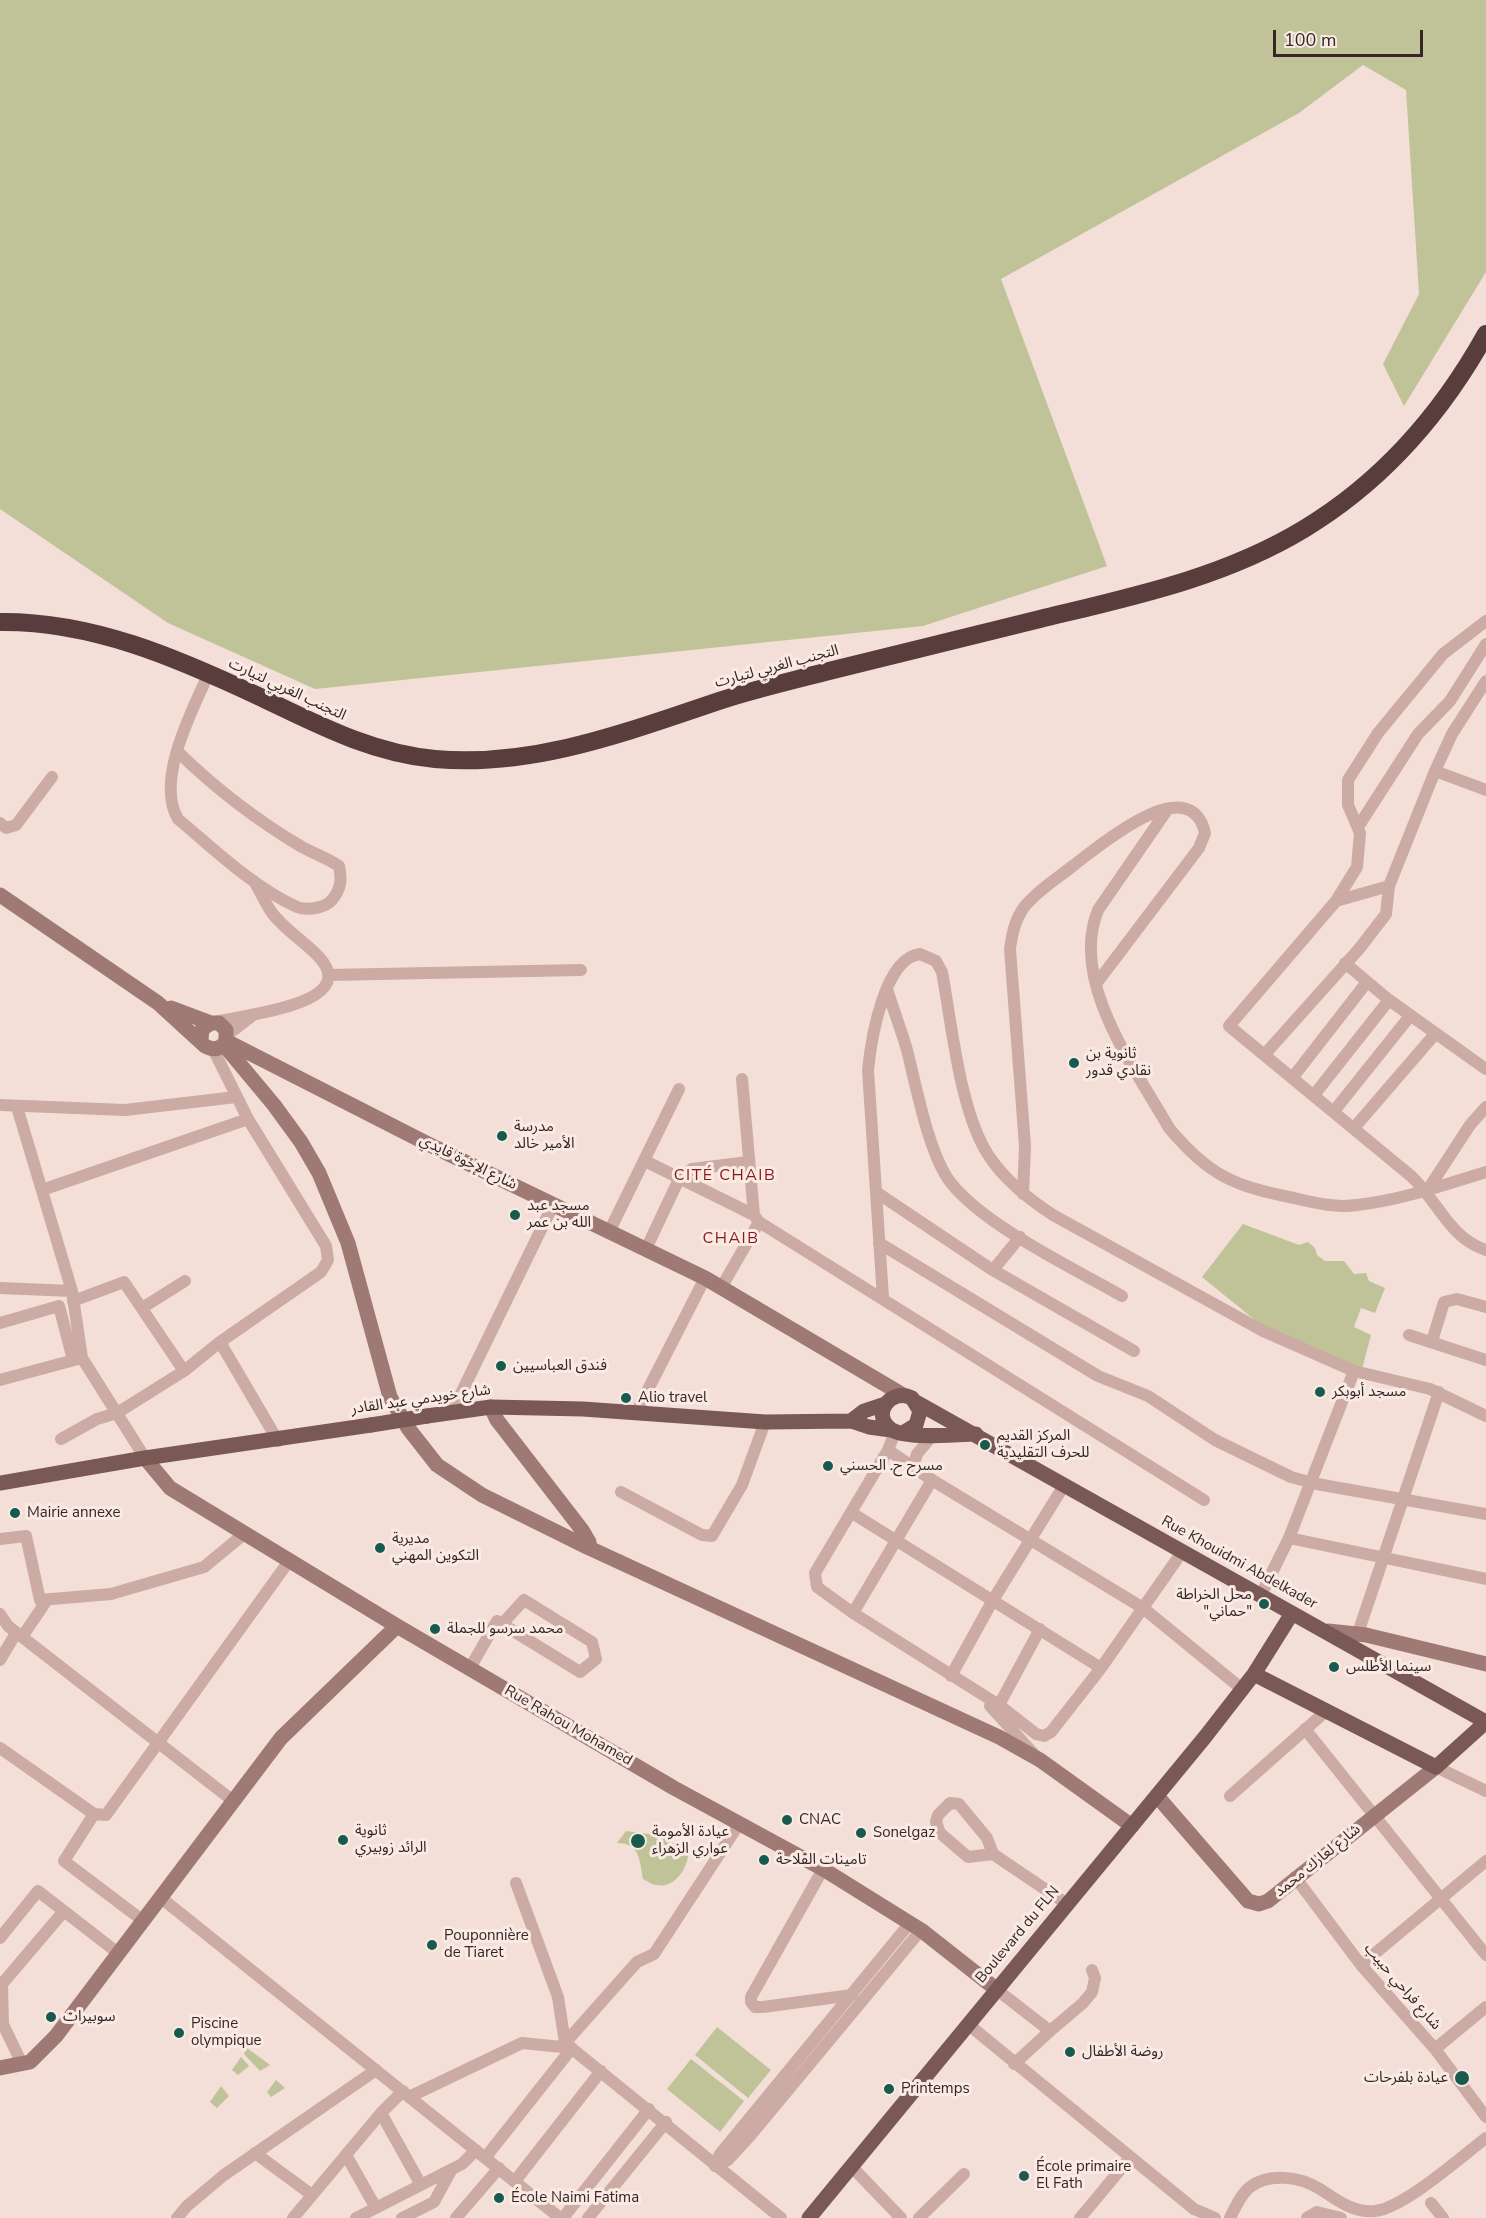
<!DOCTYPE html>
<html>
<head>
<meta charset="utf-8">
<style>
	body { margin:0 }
	#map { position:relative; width:1486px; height:2218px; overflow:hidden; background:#f3dfd8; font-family:"Nunito Sans",sans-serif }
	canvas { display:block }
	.scale { position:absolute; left:1273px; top:30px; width:150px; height:27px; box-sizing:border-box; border:3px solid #362626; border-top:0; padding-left:8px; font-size:18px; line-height:21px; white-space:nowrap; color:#362626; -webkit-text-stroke:4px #faeae4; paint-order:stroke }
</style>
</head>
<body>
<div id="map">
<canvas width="1486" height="2218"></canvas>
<div class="scale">100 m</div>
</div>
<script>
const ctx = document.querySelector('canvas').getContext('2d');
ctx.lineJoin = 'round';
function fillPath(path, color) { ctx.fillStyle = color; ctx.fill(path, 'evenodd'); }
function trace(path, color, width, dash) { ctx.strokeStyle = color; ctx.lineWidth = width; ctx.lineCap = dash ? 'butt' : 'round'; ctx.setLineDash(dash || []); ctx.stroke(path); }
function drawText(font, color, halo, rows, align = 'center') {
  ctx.font = font + ' "Nunito Sans","Noto Sans Arabic",sans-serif'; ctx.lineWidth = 6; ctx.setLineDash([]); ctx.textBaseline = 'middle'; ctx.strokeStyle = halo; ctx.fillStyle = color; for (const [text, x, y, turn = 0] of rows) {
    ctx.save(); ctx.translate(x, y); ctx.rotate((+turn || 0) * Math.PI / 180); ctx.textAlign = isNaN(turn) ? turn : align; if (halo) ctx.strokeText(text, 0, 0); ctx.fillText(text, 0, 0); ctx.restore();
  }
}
const green = new Path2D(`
	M 0,0 L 1486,0 L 1486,272 L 1404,406 L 1383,364 L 1419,294 L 1406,90 L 1363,65 L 1299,113 L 1001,279 L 1107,566 L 923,626 L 315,689 L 168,623 L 0,509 Z
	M 1243,1224 L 1299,1245 L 1308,1242 L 1315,1248 L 1317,1255 L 1325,1261 L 1344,1261 L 1354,1274 L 1366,1273 L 1369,1281 L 1385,1288 L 1375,1313 L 1361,1308 L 1354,1327 L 1371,1335 L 1362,1369 L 1266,1329 L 1202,1277 Z
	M 626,1831 L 665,1836 L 668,1842 L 688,1848 C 691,1864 676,1889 657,1885 C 652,1885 647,1881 643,1879 C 639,1861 641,1843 617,1843 Z
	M 717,2027 L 771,2070 L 748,2098 L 695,2055 Z
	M 247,2048 L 270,2065 L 260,2071 L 244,2054 Z
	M 241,2057 L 249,2066 L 238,2075 L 232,2070 Z
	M 691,2059 L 744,2101 L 720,2132 L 667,2089 Z
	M 276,2080 L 285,2088 L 271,2097 L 267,2092 Z
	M 221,2086 L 229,2096 L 217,2108 L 210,2102 Z`);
const street = new Path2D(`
	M 1486,681 L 1452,734 L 1435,771 L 1486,790
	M 178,752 C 215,788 258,821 302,847 C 315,854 327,858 339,866 C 342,880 341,889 332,900 C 325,908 307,911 297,907 C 253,887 215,850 178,819 C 155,781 192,710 209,673
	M 1167,810 L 1098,910 C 1069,982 1135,1068 1169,1128 C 1209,1176 1234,1186 1294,1198 C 1315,1203 1336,1208 1357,1205 C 1401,1200 1444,1185 1486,1172
	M 0,823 L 6,828 L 16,825 L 52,777
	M 1358,827 L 1418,734 L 1450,701 L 1486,644
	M 1389,886 L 1336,901 L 1229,1026 L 1411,1176 C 1438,1201 1449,1238 1486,1250
	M 1336,901 L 1357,867 L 1360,833 L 1348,805 L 1348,780 L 1378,733 L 1443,654 L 1486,621
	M 1345,963 L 1389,1000 L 1486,1069
	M 328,975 L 581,970
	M 887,989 C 893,1009 901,1029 907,1050 C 916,1085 929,1156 951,1183 C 985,1226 1073,1268 1122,1296
	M 215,1022 C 240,1015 363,1005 319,957 C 305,942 285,930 272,913 C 265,903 260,891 254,881
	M 227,1035 L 252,1016
	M 1265,1054 L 1359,949 L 1386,914 L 1389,886 L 1435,771
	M 1293,1077 L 1367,982
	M 742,1079 L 754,1215
	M 1314,1095 L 1389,1000
	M 0,1105 L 125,1110 L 236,1097
	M 17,1107 L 72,1291 L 82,1358 L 145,1458
	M 1334,1111 L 1410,1016
	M 1354,1128 L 1435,1034
	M 645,1161 L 754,1215 L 759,1222 L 1204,1500
	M 42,1190 L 248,1119
	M 1427,1191 L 1470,1125 L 1486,1107
	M 876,1192 L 991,1269 L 1134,1351
	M 1023,1194 L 1025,1146 L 1010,949 C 1012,934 1015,919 1025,906 C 1038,890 1058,878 1074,865 C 1099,846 1190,768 1205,833 L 1199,848 L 1096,984
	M 609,1232 L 679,1089
	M 879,1243 L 1098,1376 L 1148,1396 L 1215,1440 L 1291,1477 L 1317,1484 L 1486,1514
	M 646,1249 L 680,1177 L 692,1169 L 748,1162
	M 993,1270 L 1020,1237
	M 0,1288 L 72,1291
	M 721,1288 L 759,1222
	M 883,1298 L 868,1070 C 871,1040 884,958 920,954 L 936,961 L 942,972 C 952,1025 960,1116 991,1159 C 1007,1182 1030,1200 1053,1215 L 1263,1331 L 1354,1371 L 1430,1389 L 1486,1416
	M 73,1301 L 124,1282 L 184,1371
	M 142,1308 L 185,1281
	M 0,1323 L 59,1306 L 73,1360
	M 1409,1335 L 1486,1360
	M 1432,1341 L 1444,1302 L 1457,1299 L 1486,1307
	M 220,1342 L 278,1441
	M 0,1380 L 78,1359
	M 452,1412 L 553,1205
	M 636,1413 L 705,1278
	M 895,1432 L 888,1450 L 815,1573 L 817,1587 L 853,1613 L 999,1705 L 1036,1734 L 1044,1736 L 1051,1732 L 1101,1668 L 1182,1552
	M 61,1439 L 97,1419 L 117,1413 L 184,1371 L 220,1342 L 321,1272 L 328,1260 L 326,1246 L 248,1119 L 213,1049
	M 888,1450 L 932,1480 L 1143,1608 L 1242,1689
	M 913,1467 L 917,1454 L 932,1436
	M 621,1492 L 702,1535 L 712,1536 L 742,1485 L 765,1422
	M 852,1513 L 1101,1668
	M 1289,1538 L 1486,1579
	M 0,1539 L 26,1536 L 40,1600 L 111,1594 L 204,1567 L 244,1534
	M 1261,1595 L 1289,1538 L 1354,1371
	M 853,1613 L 932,1480
	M 0,1614 L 8,1626 L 232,1800
	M 1357,1636 L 1439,1392
	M 22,1637 L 47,1600
	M 0,1660 L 16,1633
	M 470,1668 L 497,1621 L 502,1624 L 580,1672 L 596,1659 L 592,1642 L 524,1600 L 502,1624
	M 951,1676 L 993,1600 L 1063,1487
	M 999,1705 L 1040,1629
	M 990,1706 L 1033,1753
	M 1305,1729 L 1486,1955
	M 0,1748 L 94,1814 L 64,1861 L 142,1920
	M 1436,1767 L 1486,1791
	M 1230,1796 L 1325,1712
	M 94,1814 L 106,1815 L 289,1561
	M 993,1854 L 968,1857 L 940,1833 L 936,1822 L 938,1815 L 950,1803 L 959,1804 L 987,1838 L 993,1854 L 1067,1904
	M 823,1869 L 751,1997 L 751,2002 L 755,2007 L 763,2007 L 852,1995
	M 1295,1877 L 1361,1965 L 1435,2049 L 1486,2117
	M 516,1883 L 558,1997 L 565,2043 L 781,2218
	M 160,1897 L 560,2218
	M 0,1938 L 38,1891 L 118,1953
	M 1361,1965 L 1486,1861
	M 996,1989 L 1050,2031 L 1014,2064
	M 969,2025 L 1194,2209 L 1215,2218
	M 1050,2031 L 1083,2003 L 1092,1992 L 1095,1978 L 1092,1970
	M 565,2043 L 637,1962 L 654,1954 L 739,1824
	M 1435,2049 L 1486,2007
	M 22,2064 L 3,2024 L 2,1984 L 64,1911
	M 409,2097 L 522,2043 L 572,2048
	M 381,2113 L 421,2185
	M 255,2153 L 312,2195
	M 346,2155 L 376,2208
	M 485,2158 L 572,2048
	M 715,2166 L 728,2160 L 750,2136 L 921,1930
	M 715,2166 L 720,2154 L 910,1923
	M 851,2166 L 901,2218
	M 515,2181 L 601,2071
	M 1431,2203 L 1443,2218
	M 177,2218 L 187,2206 L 224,2175 L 376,2070
	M 293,2218 L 381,2113 L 403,2091
	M 356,2218 L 462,2164 L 476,2150
	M 402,2218 L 434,2202 L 452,2169
	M 456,2218 L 499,2168
	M 563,2218 L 649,2109
	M 588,2218 L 666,2122
	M 919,2218 L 964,2174
	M 1080,2218 L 1130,2158
	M 1230,2218 C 1235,2208 1241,2194 1250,2187 C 1269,2172 1301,2177 1320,2189 C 1337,2200 1353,2213 1375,2211 C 1404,2208 1461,2157 1486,2138
	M 1307,2218 L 1317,2212 L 1341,2218`);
const secondary = new Path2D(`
	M 0,895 L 158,1003 L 205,1046 C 214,1051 221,1049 226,1041 L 226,1030 L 219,1023 L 211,1023 L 202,1029 L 201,1040
	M 171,1008 L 211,1023
	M 226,1041 L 428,1144 L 705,1278 L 903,1395
	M 224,1045 L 274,1105 L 301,1142 L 319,1173 L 348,1243 L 390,1397 L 408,1428 L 437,1465 L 482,1495 L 587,1547 L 999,1737 L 1040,1760 L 1132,1826
	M 491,1407 L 497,1420 L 582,1530 L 589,1542 L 587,1547
	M 145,1458 L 170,1488 L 397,1626 L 674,1788 L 823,1869 L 921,1930 L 996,1989
	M 1328,1631 L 1366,1635 L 1486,1664
	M 1157,1796 L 1248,1901 L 1259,1904 L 1268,1901 L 1436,1767
	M 0,2068 L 30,2062 L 56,2036 L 281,1738 L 397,1626`);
const primary = new Path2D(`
	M 916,1402 L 1486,1722
	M 427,1416 L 491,1407 L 583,1409 L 765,1422 L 851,1421 L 869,1427 L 891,1430
	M 851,1421 L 864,1411 L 885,1404
	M 903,1433 L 916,1425 L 920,1411 L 912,1398 C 890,1387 870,1416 892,1430 C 907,1439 957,1435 976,1434
	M 0,1483 L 145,1458 L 371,1425
	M 1254,1674 L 1436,1767 L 1486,1722
	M 809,2218 L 1205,1737 L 1254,1674 L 1291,1615`);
const highway = new Path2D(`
	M 0,622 C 92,621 177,658 258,696 C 315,723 370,753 435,759 C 534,768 629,731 722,700 C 756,689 791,681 825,672 C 897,654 969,636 1040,619 C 1131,597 1223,578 1304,529 C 1382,482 1442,413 1486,334`);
const primaryBridge = new Path2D(`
	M 371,1425 L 427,1416`);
const markers = [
	[1074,1063,6,"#185a4d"],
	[502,1136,6,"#185a4d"],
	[515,1215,6,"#185a4d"],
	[501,1366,6,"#185a4d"],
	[1320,1392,6,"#185a4d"],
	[626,1398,6,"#185a4d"],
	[985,1445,6,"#185a4d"],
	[828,1466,6,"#185a4d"],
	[15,1513,6,"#185a4d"],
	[380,1548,6,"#185a4d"],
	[1264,1604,6,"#185a4d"],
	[435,1629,6,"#185a4d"],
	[1334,1667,6,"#185a4d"],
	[787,1820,6,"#185a4d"],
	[861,1833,6,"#185a4d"],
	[343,1840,6,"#185a4d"],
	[638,1841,8,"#185a4d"],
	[764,1860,6,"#185a4d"],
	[432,1945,6,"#185a4d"],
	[51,2017,6,"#185a4d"],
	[179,2033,6,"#185a4d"],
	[1070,2052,6,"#185a4d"],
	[1462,2078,8,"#185a4d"],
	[889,2089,6,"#185a4d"],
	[1024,2176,6,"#185a4d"],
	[499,2198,6,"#185a4d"]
];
const streetNames = [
	["التجنب الغربي لتيارت",777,667,-15],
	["التجنب الغربي لتيارت",287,690,25],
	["شارع الإخوة قايدي",468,1163,26],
	["شارع خويدمي عبد القادر",421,1400,-8],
	["Rue Khouidmi Abdelkader",1239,1563,29],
	["Rue Rahou Mohamed",568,1726,30],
	["شارع لعارك محمد",1318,1861,-39],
	["Boulevard du FLN",1018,1935,-50],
	["شارع فراحي حبيب",1402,1987,49]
];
const poiNames = [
	["ثانوية بن",1086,1054],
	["نقادي قدور",1086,1071],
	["مدرسة",514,1127],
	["الأمير خالد",514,1144],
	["مسجد عبد",527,1206],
	["الله بن عمر",527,1223],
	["فندق العباسيين",513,1366],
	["مسجد أبوبكر",1332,1392],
	["Alio travel",638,1398],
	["المركز القديم",997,1436],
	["للحرف التقليدية",997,1453],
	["مسرح ح. الحسني",840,1466],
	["Mairie annexe",27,1513],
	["مديرية",392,1539],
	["التكوين المهني",392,1556],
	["محل الخراطة",1252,1595,"right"],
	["\"حماني\"",1252,1612,"right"],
	["محمد سرسو للجملة",447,1629],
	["سينما الأطلس",1346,1667],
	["CNAC",799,1820],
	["ثانوية",355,1831],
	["الرائد زوبيري",355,1848],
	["عيادة الأمومة",652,1832],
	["عواري الزهراء",652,1849],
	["Sonelgaz",873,1833],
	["تامينات الفلاحة",776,1860],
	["Pouponnière",444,1936],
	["de Tiaret",444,1953],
	["سوبيرات",63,2017],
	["Piscine",191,2024],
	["olympique",191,2041],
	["روضة الأطفال",1082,2052],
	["عيادة بلفرحات",1448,2078,"right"],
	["Printemps",901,2089],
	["École primaire",1036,2167],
	["El Fath",1036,2184],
	["École Naimi Fatima",511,2198]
];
const neighbourhoodNames = [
	["CITÉ CHAIB",725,1176],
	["CHAIB",731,1239]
];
fillPath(green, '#bfc397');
trace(street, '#cbaba3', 12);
trace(secondary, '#9f7974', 15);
trace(primary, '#795855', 15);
trace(highway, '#583d3c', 18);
trace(primaryBridge, '#795855', 15);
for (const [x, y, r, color] of markers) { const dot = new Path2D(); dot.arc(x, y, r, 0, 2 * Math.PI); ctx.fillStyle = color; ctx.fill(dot); trace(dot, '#faeae4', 2); }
drawText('15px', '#362626', '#faeae4', streetNames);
drawText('15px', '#362626', '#faeae4', poiNames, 'left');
ctx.letterSpacing = '1.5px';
drawText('16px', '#8a191c', '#faeae4', neighbourhoodNames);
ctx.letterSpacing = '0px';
</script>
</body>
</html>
